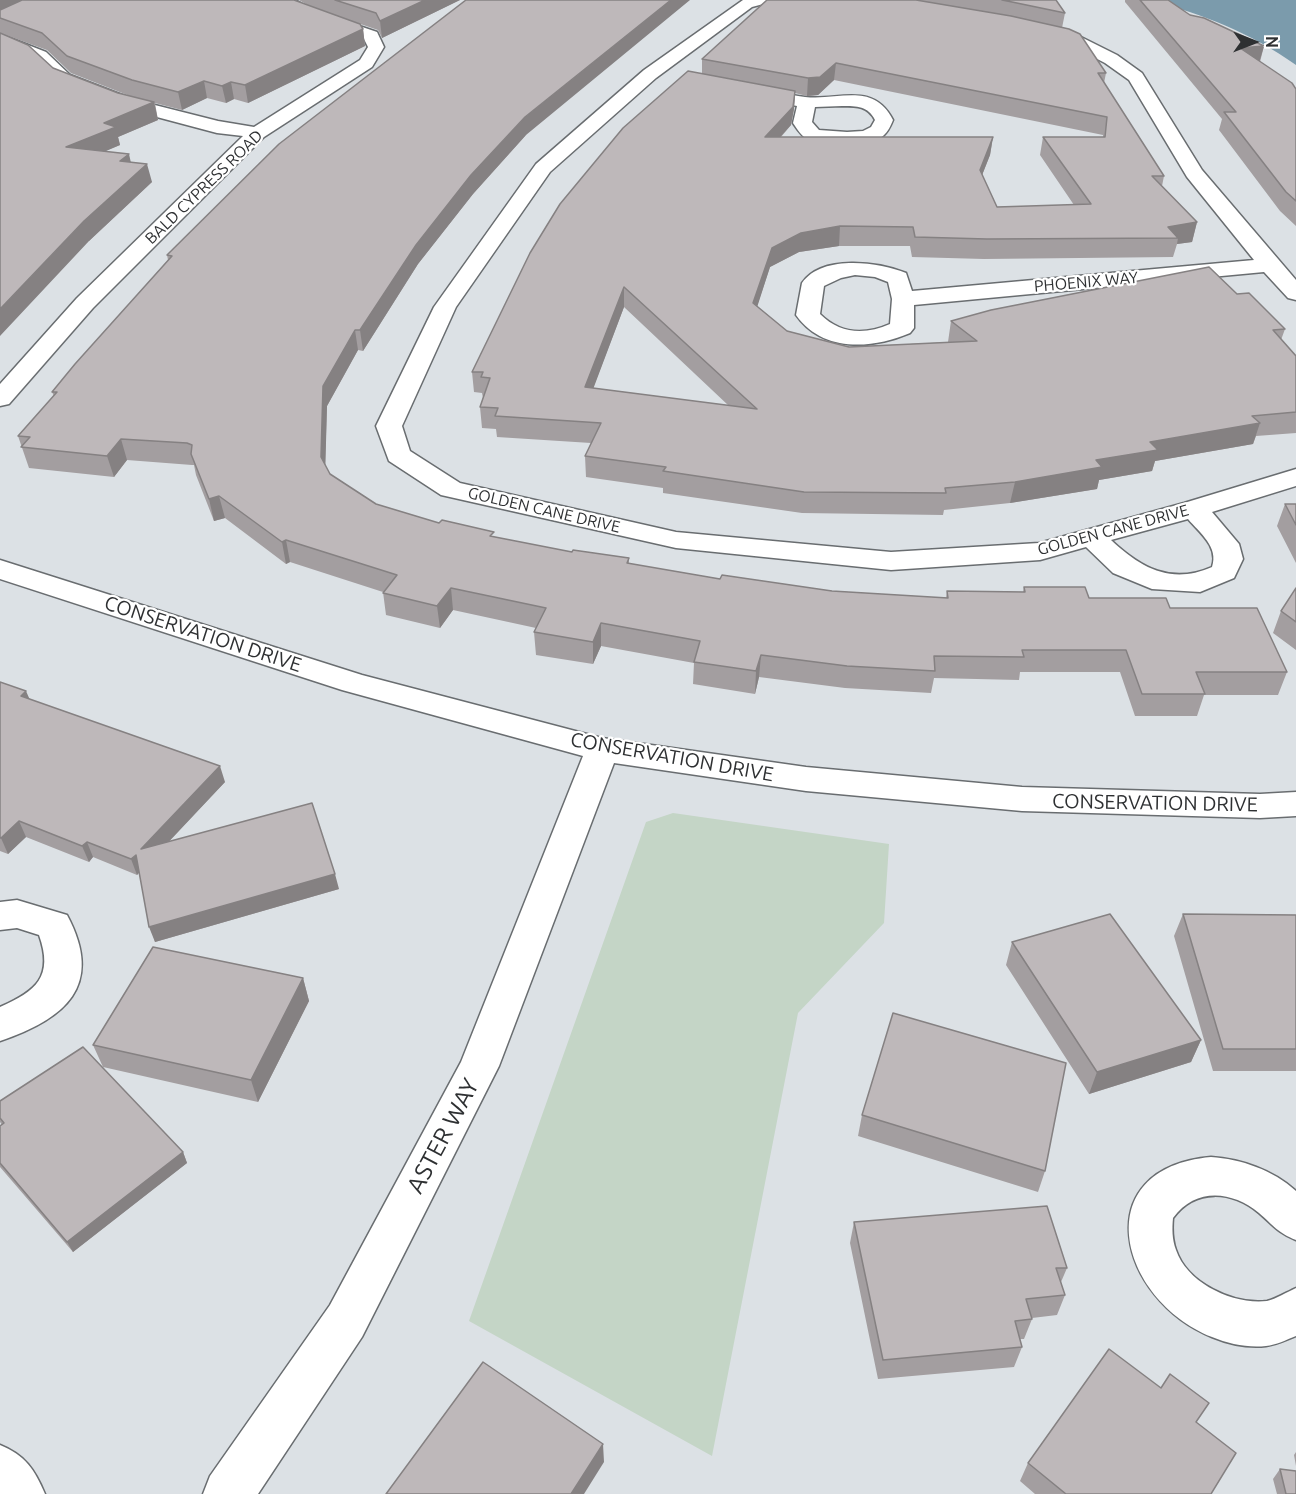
<!DOCTYPE html>
<html>
<head>
<meta charset="utf-8">
<style>
	body { margin:0 }
	#map { position:relative; width:1296px; height:1494px; overflow:hidden; background:#dce1e5; font-family:Ubuntu,sans-serif }
	canvas { display:block }
	.north { position:absolute; left:1224px; top:12px; width:60px; height:60px; -webkit-text-stroke:4px #fff; paint-order:stroke; rotate:90deg; font-size:16px; font-weight:700; line-height:24px; text-align:center; color:#2e3032 }
	.north::after { content:''; display:block; margin:auto; width:21px; height:27px; background:#2e3032; clip-path:polygon(50% 0,100% 100%,50% 72%,0 100%) }
</style>
</head>
<body>
<div id="map">
<canvas width="1296" height="1494"></canvas>
<div class="north">N</div>
</div>
<script>
const ctx = document.querySelector('canvas').getContext('2d');
ctx.lineJoin = 'round';
function fillPath(path, color) { ctx.fillStyle = color; ctx.fill(path, 'evenodd'); }
function trace(path, color, width, dash) { ctx.strokeStyle = color; ctx.lineWidth = width; ctx.lineCap = dash ? 'butt' : 'round'; ctx.setLineDash(dash || []); ctx.stroke(path); }
function drawText(font, color, halo, rows, align = 'center') {
  ctx.font = font + ' Ubuntu,sans-serif'; ctx.lineWidth = 4.5; ctx.setLineDash([]); ctx.textBaseline = 'middle'; ctx.strokeStyle = halo; ctx.fillStyle = color; for (const [text, x, y, turn = 0] of rows) {
    ctx.save(); ctx.translate(x, y); ctx.rotate((+turn || 0) * Math.PI / 180); ctx.textAlign = isNaN(turn) ? turn : align; if (halo) ctx.strokeText(text, 0, 0); ctx.fillText(text, 0, 0); ctx.restore();
  }
}
const green = new Path2D(`
	M 673,813 L 889,844 L 884,923 L 798,1013 L 712,1456 L 469,1321 L 646,822 Z`);
const water = new Path2D(`
	M 1149,0 L 1296,0 L 1296,65 C 1249,32 1205,15 1149,0 Z`);
const street = new Path2D(`
	M 276,0 L 295,0 L 312,10 L 377,32 L 384,47 L 372,67 L 264,137 L 93,308 L 9,404 L 0,406 L 0,384 L 77,298 L 243,136 L 217,133 L 123,108 L 58,83 L 34,60 L 0,45 L 0,34 L 46,52 L 70,75 L 135,100 L 218,121 L 254,127 L 360,60 L 368,47 L 364,39 L 300,16 Z
	M 743,0 L 769,0 L 767,3 L 752,7 L 656,78 L 550,172 L 456,307 L 402,426 L 410,451 L 460,483 L 676,532 L 891,552 L 1039,543 L 1184,503 L 1296,469 L 1296,486 L 1212,512 L 1239,544 L 1243,559 L 1234,578 L 1200,592 L 1152,589 L 1113,573 L 1086,547 L 1040,560 L 891,570 L 676,548 L 441,495 L 389,461 L 376,426 L 434,307 L 536,164 L 644,70 ZM 1188,519 C 1200,533 1219,547 1212,567 C 1171,585 1141,568 1111,540 Z
	M 1046,29 L 1079,36 L 1117,55 L 1142,73 L 1202,170 L 1296,280 L 1296,300 L 1288,298 L 1264,272 L 914,305 L 914,328 L 910,333 C 872,349 823,353 796,315 L 802,283 C 822,254 879,262 906,273 L 912,291 L 1254,260 L 1187,177 L 1129,80 L 1105,63 L 1068,44 L 1040,38 L 1038,34 L 1040,30 ZM 855,275 L 875,277 L 888,282 L 892,299 L 890,324 C 865,335 840,334 820,314 L 824,286 L 841,278 Z
	M 750,86 C 768,89 787,95 805,97 C 839,101 873,81 893,120 C 891,125 888,132 883,136 C 866,148 828,147 809,140 C 802,137 797,129 793,123 L 797,106 L 744,95 L 741,91 L 744,87 ZM 842,106 C 857,106 868,106 875,120 L 871,127 L 863,131 L 847,132 L 819,130 L 812,122 L 815,107 Z
	M 0,560 L 362,675 L 602,738 L 806,767 L 1022,787 L 1260,794 L 1296,792 L 1296,816 L 1260,818 L 1022,811 L 806,791 L 614,763 L 499,1066 L 362,1337 L 258,1494 L 203,1494 L 210,1476 L 330,1305 L 461,1062 L 583,756 L 342,690 L 0,579 Z
	M 17,900 L 67,915 C 105,986 65,1019 0,1041 L 0,1007 C 36,991 54,977 39,935 L 17,928 L 0,930 L 0,902 Z
	M 1211,1157 C 1241,1159 1273,1170 1296,1191 L 1296,1240 C 1278,1233 1273,1225 1259,1213 C 1232,1191 1196,1187 1173,1218 C 1172,1229 1172,1239 1176,1250 C 1187,1283 1233,1305 1267,1301 C 1276,1299 1287,1292 1296,1288 L 1296,1336 C 1286,1340 1276,1345 1266,1346 C 1248,1348 1229,1344 1212,1337 C 1118,1299 1086,1168 1211,1157 Z
	M 0,1445 C 25,1455 35,1470 45,1494 L 0,1494 Z`);
const wall = new Path2D(`
	M 0,0 L 296,2 L 311,7 L 299,0 L 460,0 L 382,38 L 378,30 L 340,17 L 363,29 L 365,46 L 248,103 L 234,99 L 226,103 L 207,98 L 182,110 L 155,103 L 158,120 L 118,137 L 120,145 L 105,151 L 131,162 L 152,182 L 89,241 L 53,68 L 118,93 L 130,96 L 71,73 L 47,50 L 0,33 Z
	M 767,0 L 1056,0 L 1065,13 L 1062,28 L 1106,73 L 1104,83 L 1164,176 L 1162,186 L 1197,222 L 1192,242 L 1177,244 L 1173,257 L 984,259 L 912,257 L 910,246 L 839,246 L 799,252 L 770,267 L 757,306 L 787,331 L 849,347 L 949,342 L 948,342 L 951,321 L 1237,294 L 1285,329 L 1281,340 L 1296,356 L 1296,433 L 1256,436 L 1253,444 L 1155,461 L 1152,471 L 1099,480 L 1097,489 L 1010,503 L 944,510 L 943,515 L 802,513 L 663,493 L 663,488 L 586,477 L 585,456 L 591,443 L 497,437 L 496,429 L 482,428 L 480,407 L 483,398 L 482,393 L 474,392 L 472,372 L 702,74 L 702,59 ZM 834,80 L 1103,135 L 1103,137 L 1043,137 L 1040,155 L 1074,205 L 997,207 L 982,175 L 990,155 L 993,137 L 781,137 L 791,125 L 794,109 L 795,93 L 807,96 L 818,95 ZM 624,307 L 729,406 L 593,388 Z
	M 1125,0 L 1168,0 L 1190,15 L 1264,46 L 1260,62 L 1296,89 L 1296,226 L 1280,211 L 1219,130 L 1222,119 L 1125,2 Z
	M 526,135 L 473,194 L 418,264 L 363,351 L 358,350 L 327,406 L 325,465 L 330,474 L 376,504 L 439,523 L 494,537 L 572,552 L 629,558 L 629,564 L 720,579 L 832,591 L 946,598 L 947,591 L 1023,592 L 1024,587 L 1089,598 L 1170,608 L 1287,672 L 1278,695 L 1204,695 L 1197,716 L 1135,716 L 1120,672 L 1020,672 L 1019,680 L 934,678 L 931,693 L 845,688 L 759,677 L 755,694 L 693,684 L 694,663 L 601,646 L 593,664 L 536,655 L 534,632 L 536,628 L 453,610 L 440,628 L 386,615 L 383,592 L 290,562 L 286,564 L 225,518 L 214,521 L 196,475 L 194,465 L 192,465 L 127,460 L 114,477 L 29,468 L 18,436 L 54,396 L 52,392 L 168,260 L 167,255 Z
	M 1285,504 L 1296,525 L 1296,563 L 1277,526 Z
	M 1296,588 L 1296,650 L 1273,633 L 1281,611 Z
	M 0,682 L 29,699 L 225,782 L 168,842 L 339,889 L 155,942 L 139,873 L 137,875 L 93,857 L 89,862 L 26,837 L 8,854 L 0,851 Z
	M 1183,914 L 1296,915 L 1296,1071 L 1213,1071 L 1174,936 Z
	M 1012,942 L 1201,1040 L 1191,1062 L 1089,1094 L 1006,965 Z
	M 303,978 L 309,1001 L 258,1102 L 103,1067 L 93,1045 Z
	M 0,1101 L 183,1152 L 187,1163 L 73,1252 L 0,1167 L 0,1126 L 2,1125 L 0,1122 Z
	M 862,1115 L 1045,1171 L 1038,1192 L 858,1136 Z
	M 854,1222 L 1067,1268 L 1061,1282 L 1065,1295 L 1057,1315 L 1032,1318 L 1032,1319 L 1024,1339 L 1020,1339 L 1022,1347 L 1014,1367 L 878,1379 L 850,1243 Z
	M 1196,1422 L 1211,1494 L 1035,1494 L 1020,1481 L 1028,1463 Z
	M 1296,1452 L 1296,1466 L 1294,1455 Z
	M 1280,1469 L 1296,1494 L 1277,1494 L 1273,1479 Z`);
const shadedWall = new Path2D(`
	M 0,0 L 28,0 L 0,12 Z
	M 425,0 L 460,0 L 382,38 L 380,21 Z
	M 671,0 L 690,0 L 526,135 L 473,194 L 418,264 L 363,351 L 360,330 L 416,245 L 471,175 L 525,117 Z
	M 363,29 L 365,46 L 248,103 L 245,85 Z
	M 1264,46 L 1259,63 L 1240,48 Z
	M 836,63 L 834,80 L 818,95 L 807,96 L 808,78 Z
	M 204,81 L 207,98 L 182,110 L 178,92 Z
	M 231,82 L 234,99 L 226,103 L 222,86 Z
	M 795,91 L 794,109 L 791,125 L 764,155 L 765,137 Z
	M 154,102 L 158,120 L 118,137 L 120,145 L 71,166 L 66,147 L 104,123 Z
	M 993,137 L 990,155 L 977,188 L 980,170 Z
	M 129,154 L 133,172 L 120,161 Z
	M 147,164 L 152,182 L 89,241 L 0,336 L 0,309 L 84,221 Z
	M 1197,222 L 1192,242 L 1177,244 L 1178,238 L 1168,227 Z
	M 840,226 L 839,246 L 799,252 L 770,267 L 752,323 L 753,303 L 772,248 L 801,233 Z
	M 624,287 L 624,307 L 586,408 L 585,387 Z
	M 355,330 L 358,350 L 327,406 L 325,479 L 321,457 L 323,386 Z
	M 1260,423 L 1253,444 L 1155,461 L 1152,471 L 1099,480 L 1097,489 L 1010,503 L 1015,482 L 1096,460 L 1150,442 Z
	M 121,439 L 127,460 L 114,477 L 107,456 Z
	M 219,496 L 225,518 L 214,521 L 209,499 Z
	M 286,540 L 290,562 L 286,564 L 282,542 Z
	M 451,588 L 453,610 L 440,628 L 437,606 Z
	M 601,623 L 601,646 L 593,664 L 593,642 Z
	M 761,655 L 759,677 L 755,694 L 756,671 Z
	M 26,691 L 33,707 L 21,696 Z
	M 220,766 L 225,782 L 147,865 L 141,849 Z
	M 19,821 L 26,837 L 8,854 L 1,838 Z
	M 87,842 L 93,857 L 89,862 L 82,846 Z
	M 136,855 L 141,870 L 137,875 L 131,859 Z
	M 335,874 L 339,889 L 155,942 L 149,927 Z
	M 303,978 L 309,1001 L 258,1102 L 251,1080 Z
	M 1201,1040 L 1191,1062 L 1089,1094 L 1097,1072 Z
	M 183,1152 L 187,1163 L 73,1252 L 67,1242 Z
	M 603,1444 L 604,1462 L 584,1494 L 571,1494 Z`);
const building = new Path2D(`
	M 22,0 L 294,0 L 360,24 L 363,29 L 245,85 L 231,82 L 222,86 L 204,81 L 178,92 L 132,80 L 67,56 L 42,33 L 0,18 L 0,10 Z
	M 335,0 L 425,0 L 380,21 L 376,13 Z
	M 466,0 L 671,0 L 525,117 L 471,175 L 416,245 L 360,330 L 355,330 L 323,386 L 321,457 L 330,474 L 376,504 L 439,523 L 442,520 L 494,532 L 490,536 L 572,552 L 573,550 L 629,558 L 627,563 L 720,579 L 722,575 L 832,591 L 948,598 L 947,591 L 1025,592 L 1024,587 L 1085,587 L 1089,598 L 1166,598 L 1170,608 L 1257,608 L 1287,672 L 1196,672 L 1205,694 L 1142,694 L 1126,650 L 1022,650 L 1024,657 L 934,656 L 935,671 L 847,666 L 761,655 L 756,671 L 694,662 L 700,641 L 601,623 L 593,642 L 534,632 L 546,608 L 451,588 L 437,606 L 383,593 L 397,575 L 286,540 L 282,542 L 219,496 L 209,499 L 191,454 L 192,445 L 187,443 L 121,439 L 107,456 L 21,447 L 30,437 L 18,436 L 57,392 L 52,392 L 75,364 L 172,256 L 167,255 L 279,144 Z
	M 767,0 L 916,0 L 1011,16 L 1069,29 L 1080,34 L 1106,73 L 1098,73 L 1164,176 L 1152,176 L 1197,222 L 1168,227 L 1178,238 L 987,239 L 915,237 L 913,227 L 840,226 L 801,233 L 772,248 L 753,303 L 787,331 L 849,347 L 977,341 L 951,321 L 991,310 L 1209,267 L 1237,294 L 1249,293 L 1285,329 L 1273,330 L 1296,356 L 1296,412 L 1252,416 L 1260,423 L 1150,442 L 1158,450 L 1096,460 L 1102,467 L 1015,482 L 945,488 L 946,493 L 804,492 L 663,471 L 666,467 L 585,456 L 601,423 L 495,416 L 498,408 L 480,407 L 490,378 L 481,377 L 483,372 L 472,372 L 530,253 L 560,204 L 623,128 L 688,71 L 795,91 L 793,107 L 765,137 L 993,137 L 980,170 L 997,207 L 1091,204 L 1043,137 L 1105,137 L 1107,117 L 836,63 L 820,77 L 808,78 L 702,59 ZM 624,287 L 757,409 L 585,387 Z
	M 1002,0 L 1056,0 L 1065,13 L 1012,2 Z
	M 1140,0 L 1168,0 L 1190,15 L 1204,18 L 1264,46 L 1240,48 L 1292,83 L 1296,89 L 1296,201 L 1286,192 L 1224,112 L 1236,112 Z
	M 0,33 L 28,45 L 53,68 L 118,93 L 154,102 L 104,123 L 116,127 L 66,147 L 129,154 L 120,161 L 147,164 L 84,221 L 0,309 Z
	M 1285,504 L 1296,504 L 1296,525 Z
	M 1296,588 L 1296,622 L 1281,611 Z
	M 0,682 L 26,691 L 21,696 L 220,766 L 141,849 L 312,803 L 335,874 L 149,927 L 136,855 L 131,859 L 87,842 L 82,846 L 19,821 L 1,838 L 0,838 Z
	M 1110,914 L 1201,1040 L 1097,1072 L 1012,942 Z
	M 1183,914 L 1296,915 L 1296,1049 L 1223,1049 Z
	M 153,947 L 303,978 L 251,1080 L 93,1045 Z
	M 893,1013 L 1066,1063 L 1045,1171 L 862,1115 Z
	M 83,1047 L 183,1152 L 67,1242 L 0,1163 L 0,1126 L 4,1123 L 0,1118 L 0,1101 Z
	M 1047,1206 L 1067,1268 L 1056,1268 L 1065,1295 L 1026,1299 L 1032,1319 L 1015,1321 L 1022,1347 L 883,1360 L 854,1222 Z
	M 1109,1349 L 1161,1388 L 1170,1374 L 1209,1403 L 1196,1422 L 1236,1453 L 1211,1494 L 1066,1494 L 1028,1463 Z
	M 483,1362 L 603,1444 L 571,1494 L 386,1494 Z
	M 1280,1469 L 1296,1471 L 1296,1494 L 1286,1494 Z`);
const farStreetnames = [
	["BALD CYPRESS ROAD",204,187,-44],
	["PHOENIX WAY",1086,282,-5],
	["GOLDEN CANE DRIVE",544,510,13],
	["GOLDEN CANE DRIVE",1113,530,-15]
];
const streetNames = [
	["CONSERVATION DRIVE",203,634,18],
	["CONSERVATION DRIVE",672,757,10],
	["CONSERVATION DRIVE",1155,803,1]
];
const nearStreetnames = [
	["ASTER WAY",443,1136,-62]
];
fillPath(green, '#c4d5c6');
fillPath(water, '#7b9bac');
trace(street, '#696d70', 3);
fillPath(street, '#fff');
fillPath(wall, '#a39ea0');
fillPath(shadedWall, '#858182');
fillPath(building, '#beb8ba');
trace(building, '#858182', 1.5);
drawText('16px', '#2e3032', '#fff', farStreetnames);
drawText('20px', '#2e3032', '#fff', streetNames);
drawText('24px', '#2e3032', '#fff', nearStreetnames);
</script>
</body>
</html>
